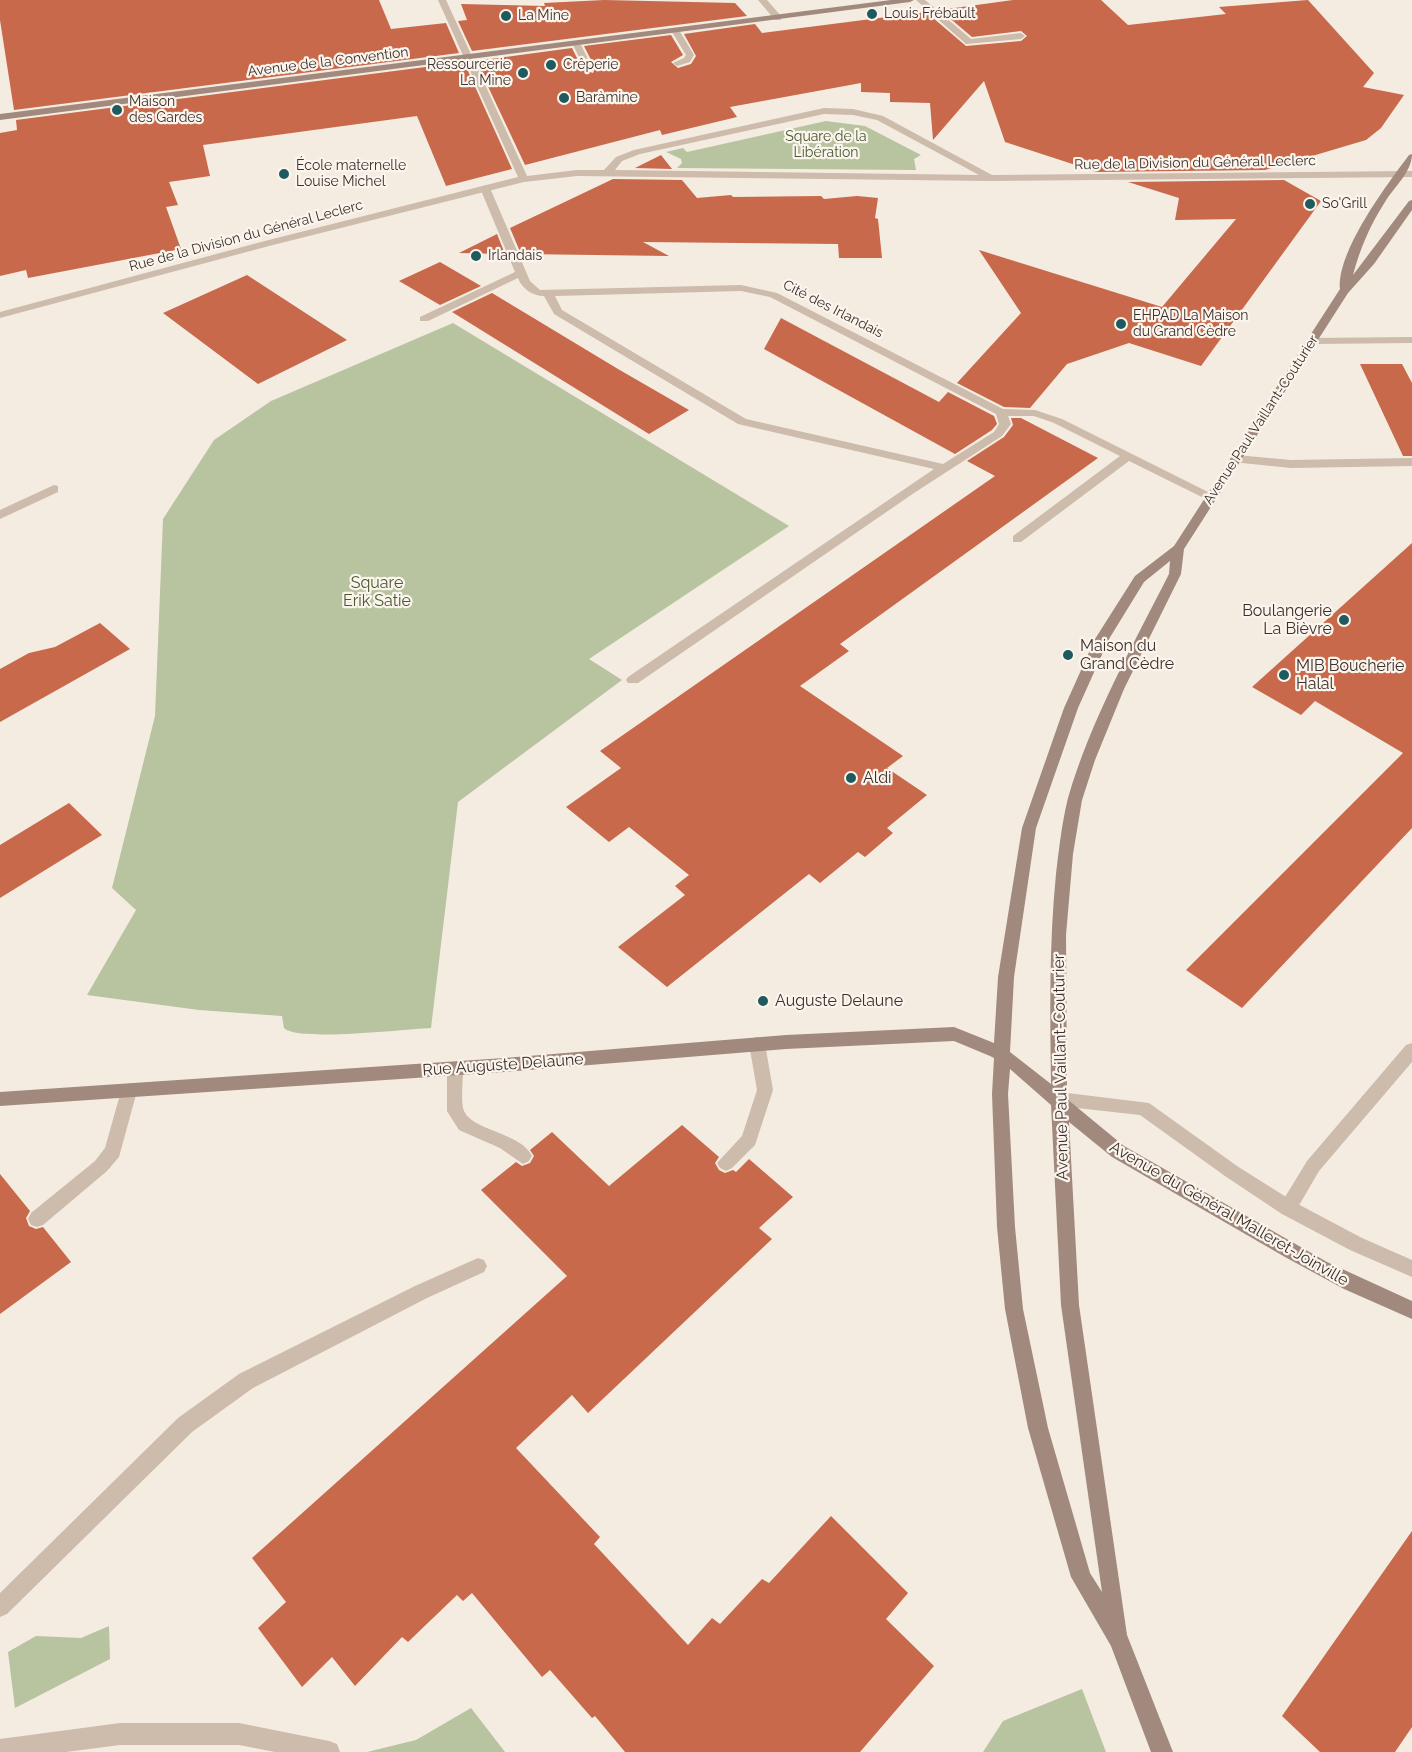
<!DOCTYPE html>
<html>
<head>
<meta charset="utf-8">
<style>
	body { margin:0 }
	canvas { display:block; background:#f4ebe1 }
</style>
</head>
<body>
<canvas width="1412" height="1752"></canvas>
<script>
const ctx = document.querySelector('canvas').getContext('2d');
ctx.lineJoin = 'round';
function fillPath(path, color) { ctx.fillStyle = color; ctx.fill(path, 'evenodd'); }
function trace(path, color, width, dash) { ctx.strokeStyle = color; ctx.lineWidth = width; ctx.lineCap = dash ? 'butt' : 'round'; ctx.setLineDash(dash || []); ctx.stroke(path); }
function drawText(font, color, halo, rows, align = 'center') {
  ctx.font = font + ' Raleway,sans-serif'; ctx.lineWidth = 4.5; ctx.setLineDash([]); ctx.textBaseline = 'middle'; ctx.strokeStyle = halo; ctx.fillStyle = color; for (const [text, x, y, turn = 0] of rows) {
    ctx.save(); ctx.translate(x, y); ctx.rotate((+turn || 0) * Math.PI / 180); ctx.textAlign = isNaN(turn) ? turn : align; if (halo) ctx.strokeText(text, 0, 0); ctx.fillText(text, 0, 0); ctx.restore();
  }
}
const green = new Path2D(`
	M 826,121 L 865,126 L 921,155 L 914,159 L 916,170 L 677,168 L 682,163 L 681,159 L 666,152 L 683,148 L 687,152 Z
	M 453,323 L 789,526 L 589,659 L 622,680 L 458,802 L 431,1028 C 406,1029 298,1042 284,1028 L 282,1016 L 199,1010 L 87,995 L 136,910 L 112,888 L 155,716 L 163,519 L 214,440 L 271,401 Z
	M 109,1626 L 110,1659 L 15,1708 L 8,1652 L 36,1636 L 81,1638 Z
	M 1082,1689 L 1106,1752 L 983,1752 L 1003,1721 Z
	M 471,1708 L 505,1752 L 367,1752 L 416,1740 Z`);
const building = new Path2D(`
	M 0,0 L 379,0 L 391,29 L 446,23 L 459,53 L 14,110 L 0,20 Z
	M 604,0 L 735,3 L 747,16 L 472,51 L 458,21 L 467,20 L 461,4 L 545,6 L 544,3 Z
	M 1013,0 L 1101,0 L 1128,25 L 1226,14 L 1219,7 L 1308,0 L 1374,73 L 1363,87 L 1404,95 L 1381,128 L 1366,140 L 1265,170 L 1097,172 L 1005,142 L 984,81 L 933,140 L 930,103 L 890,102 L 890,93 L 861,92 L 861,83 L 730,107 L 737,117 L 662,135 L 660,130 L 525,165 L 476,61 L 572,48 L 583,70 L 593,73 L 595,68 L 584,46 L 671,35 L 683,55 L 671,62 L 678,68 L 691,64 L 696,56 L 684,34 L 755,24 L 762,33 L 926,12 L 966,46 L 1021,41 L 1027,36 L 1021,31 L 972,37 L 940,10 Z
	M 464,62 L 512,169 L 446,186 L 417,116 L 203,145 L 210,176 L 169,182 L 178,205 L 166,207 L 181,249 L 28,278 L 26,270 L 0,276 L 0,133 L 17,130 L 16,120 Z
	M 661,155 L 672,169 L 635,168 Z
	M 613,179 L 682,180 L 697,198 L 731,195 L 733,197 L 821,196 L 824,199 L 857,196 L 878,198 L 875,218 L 878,219 L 882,258 L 839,258 L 838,244 L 643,242 L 669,256 L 521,254 L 510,228 Z
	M 1284,180 L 1321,201 L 1201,366 L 1129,343 L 1067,364 L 1030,408 L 1004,407 L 957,383 L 1021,313 L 979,250 L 1162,307 L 1236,219 L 1175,220 L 1179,198 L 1128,182 Z
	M 497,234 L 505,254 L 459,253 Z
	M 440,262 L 481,286 L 440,305 L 399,281 Z
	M 247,275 L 347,340 L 258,384 L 163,313 Z
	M 492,293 L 618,369 L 689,410 L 649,434 L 452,312 Z
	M 781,318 L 939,402 L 948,392 L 994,416 L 997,424 L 992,430 L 955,454 L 764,349 Z
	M 1360,364 L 1402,364 L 1412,383 L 1412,456 L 1403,456 Z
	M 1011,418 L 1021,418 L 1098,458 L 840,644 L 849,651 L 800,686 L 903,756 L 887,768 L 927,795 L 887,828 L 893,833 L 865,857 L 858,852 L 820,883 L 809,874 L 667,987 L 618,947 L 685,895 L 675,886 L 689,875 L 629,827 L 609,842 L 566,807 L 621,768 L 600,751 L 995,476 L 967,461 L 1004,437 L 1013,425 Z
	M 1412,543 L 1412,828 L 1242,1008 L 1186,970 L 1403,753 L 1315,701 L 1301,715 L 1252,687 Z
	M 100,623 L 130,649 L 0,722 L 0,669 L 29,653 L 55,647 Z
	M 69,803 L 102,835 L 0,898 L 0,845 Z
	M 682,1125 L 719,1157 L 715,1163 L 719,1170 L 725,1173 L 733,1170 L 736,1172 L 749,1159 L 793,1197 L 759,1228 L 772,1239 L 588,1413 L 572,1395 L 516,1448 L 600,1537 L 594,1544 L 688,1645 L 712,1618 L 720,1624 L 762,1579 L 769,1583 L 831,1516 L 908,1593 L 886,1619 L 934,1666 L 860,1752 L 625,1752 L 595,1716 L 592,1718 L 550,1670 L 542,1677 L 472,1593 L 463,1601 L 457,1595 L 408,1642 L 402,1637 L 355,1686 L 332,1657 L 302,1687 L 258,1628 L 286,1602 L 252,1558 L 567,1276 L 481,1190 L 516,1162 L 522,1166 L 530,1163 L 534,1156 L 530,1150 L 552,1132 L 609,1186 Z
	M 0,1174 L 30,1211 L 26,1218 L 29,1226 L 36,1229 L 43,1227 L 71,1262 L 0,1314 Z
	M 1412,1531 L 1412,1727 L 1395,1752 L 1320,1752 L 1282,1716 Z`);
const lane = new Path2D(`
	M 916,0 L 925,0 L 971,39 L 1021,33 L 1025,36 L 1021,39 L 966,44 Z
	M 676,29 L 679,30 L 694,55 L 690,62 L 677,66 L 673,63 L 684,58 L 686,55 L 672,32 Z
	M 577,42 L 581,45 L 593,69 L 592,71 L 585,69 L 573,45 Z
	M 485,185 L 490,188 L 530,281 L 540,290 L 741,285 L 777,293 L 1003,409 L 1035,410 L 1062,419 L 1218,497 L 1216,500 L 1208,500 L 1129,461 L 1021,542 L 1013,542 L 1013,536 L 1120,456 L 1054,423 L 1034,416 L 1008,416 L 1011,424 L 1002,436 L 914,493 L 638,683 L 628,683 L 626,680 L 628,677 L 934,469 L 738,424 L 554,314 L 544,296 C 533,296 522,289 518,278 L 428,321 L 420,321 L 420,317 L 515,272 L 480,188 ZM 741,291 L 770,297 L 996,414 L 999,424 L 994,432 L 943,464 L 746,419 L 562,310 L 555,296 Z
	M 1236,455 L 1291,460 L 1412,458 L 1412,466 L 1291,468 L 1232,462 L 1230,459 Z
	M 54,485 L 58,486 L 58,492 L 0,519 L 0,510 Z
	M 757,1037 L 763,1039 L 765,1044 L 773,1090 L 755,1145 L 732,1168 L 726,1171 L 720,1168 L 717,1163 L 742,1136 L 757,1090 L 749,1044 L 751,1039 Z
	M 1412,1043 L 1412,1062 L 1319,1171 L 1294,1214 L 1288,1216 L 1282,1214 L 1279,1208 L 1282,1202 L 1307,1161 L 1406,1045 Z
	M 455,1062 L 461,1064 L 463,1069 C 463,1081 461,1096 463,1108 C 468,1131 520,1131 532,1156 L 529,1161 L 523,1164 L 500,1148 L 459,1130 L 447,1111 L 447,1069 L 449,1064 Z
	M 129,1084 L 135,1086 L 137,1091 L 119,1157 L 107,1171 L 43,1225 L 37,1227 L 31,1225 L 28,1219 L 31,1213 L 95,1161 L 105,1148 L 121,1091 L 123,1086 Z
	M 478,1258 L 484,1260 L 487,1266 L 484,1272 L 427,1298 L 253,1388 L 192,1432 L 7,1614 L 0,1617 L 0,1593 L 178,1418 L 239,1374 L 415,1286 Z
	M 120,1723 L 239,1723 L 329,1741 L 337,1744 L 340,1752 L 275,1752 L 239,1745 L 120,1745 L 66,1752 L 0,1752 L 0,1739 Z`);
const street = new Path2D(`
	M 438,0 L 446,0 L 527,176 L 577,170 L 604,170 L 616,157 L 634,150 L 824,108 L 853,109 L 883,116 L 992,175 L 1412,171 L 1412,177 L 991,181 L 577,176 L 524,182 L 269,246 L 0,318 L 0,312 L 261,242 L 518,177 ZM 824,114 L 853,115 L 877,120 L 979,175 L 615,170 L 622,161 L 640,154 Z
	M 758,0 L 767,0 L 781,16 L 781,20 L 775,20 Z
	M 1412,337 L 1412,343 L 1313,344 L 1308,341 L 1313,338 Z
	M 1059,1092 L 1149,1103 L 1237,1166 L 1294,1202 L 1362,1238 L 1412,1260 L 1412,1277 L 1350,1250 L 1282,1214 L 1225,1176 L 1140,1115 L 1059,1106 L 1053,1104 L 1051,1099 L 1053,1094 Z`);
const secondary = new Path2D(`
	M 891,0 L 914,0 L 910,2 L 0,120 L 0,114 Z
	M 1412,154 C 1412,172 1394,187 1385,202 C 1370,225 1360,249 1353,275 L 1409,201 L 1412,200 L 1412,210 L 1374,264 L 1348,293 L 1184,549 L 1181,574 L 1124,689 L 1095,760 L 1082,800 L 1073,854 L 1066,935 L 1067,1099 L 1124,1146 L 1327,1262 L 1412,1301 L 1412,1319 L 1344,1289 L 1285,1257 L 1112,1157 L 1069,1122 L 1079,1305 L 1127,1635 L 1173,1752 L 1151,1752 L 1111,1646 L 1071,1577 L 1028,1428 L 1005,1309 L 997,1227 L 992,1094 L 994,1058 L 990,1056 L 954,1041 L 786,1049 L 504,1072 L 0,1106 L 0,1092 L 504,1058 L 786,1035 L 954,1027 L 994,1043 L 998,977 L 1022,828 L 1064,708 L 1095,639 L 1135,576 L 1174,546 L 1340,289 C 1337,251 1386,186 1409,155 ZM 1170,561 L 1169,574 C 1132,647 1091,719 1068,798 C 1062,822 1059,849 1056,874 C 1049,944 1050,1013 1051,1084 L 1010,1052 L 1014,977 L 1036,828 L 1078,708 L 1109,639 L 1144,582 ZM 1010,1069 L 1051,1105 L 1061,1305 L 1102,1592 L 1090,1573 L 1048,1428 L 1023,1309 L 1015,1227 L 1008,1094 Z`);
const markers = [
	[872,14,6,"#1f5a5e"],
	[506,16,6,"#1f5a5e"],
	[551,65,6,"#1f5a5e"],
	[523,73,6,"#1f5a5e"],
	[564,98,6,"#1f5a5e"],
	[117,110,6,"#1f5a5e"],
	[284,174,6,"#1f5a5e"],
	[1310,204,6,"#1f5a5e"],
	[476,256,6,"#1f5a5e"],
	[1121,324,6,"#1f5a5e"],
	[1344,620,6,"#1f5a5e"],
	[1068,655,6,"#1f5a5e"],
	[1284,675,6,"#1f5a5e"],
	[851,778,6,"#1f5a5e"],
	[763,1001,6,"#1f5a5e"]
];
const farPoinames = [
	["Louis Frébault",884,14],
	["La Mine",518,16],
	["Ressourcerie",511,65,"right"],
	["La Mine",511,81,"right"],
	["Crêperie",563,65],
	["Baràmine",576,98],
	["Maison",129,102],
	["des Gardes",129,118],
	["École maternelle",296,166],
	["Louise Michel",296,182],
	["So'Grill",1322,204],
	["Irlandais",488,256],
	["EHPAD La Maison",1133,316],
	["du Grand Cèdre",1133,332]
];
const farStreetnames = [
	["Avenue de la Convention",328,62,-7],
	["Rue de la Division du Général Leclerc",1195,163,-1],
	["Rue de la Division du Général Leclerc",246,236,-15],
	["Cité des Irlandais",833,309,27],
	["Avenue Paul Vaillant-Couturier",1261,420,-57]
];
const farParknames = [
	["Square de la",826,137],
	["Libération",826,153]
];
const parkNames = [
	["Square",377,583],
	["Erik Satie",377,601]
];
const poiNames = [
	["Boulangerie",1332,611,"right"],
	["La Bièvre",1332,629,"right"],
	["Maison du",1080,646],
	["Grand Cèdre",1080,664],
	["MIB Boucherie",1296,666],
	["Halal",1296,684],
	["Aldi",863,778],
	["Auguste Delaune",775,1001]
];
const streetNames = [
	["Rue Auguste Delaune",503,1065,-4],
	["Avenue Paul Vaillant-Couturier",1061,1067,-91],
	["Avenue du Général Malleret-Joinville",1229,1214,30]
];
fillPath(green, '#b8c4a0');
fillPath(building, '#c8694b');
fillPath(lane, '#cdbbac');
fillPath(street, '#cdbbac');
fillPath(secondary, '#a18a7d');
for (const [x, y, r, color] of markers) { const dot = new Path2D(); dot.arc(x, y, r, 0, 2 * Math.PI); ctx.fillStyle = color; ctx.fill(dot); trace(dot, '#fbf5ee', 2); }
drawText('14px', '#3b302b', '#fbf5ee', farPoinames, 'left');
drawText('14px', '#3b302b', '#fbf5ee', farStreetnames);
drawText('14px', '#4a5a2e', '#fbf5ee', farParknames);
drawText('16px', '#4a5a2e', '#fbf5ee', parkNames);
drawText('16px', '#3b302b', '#fbf5ee', poiNames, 'left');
drawText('16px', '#3b302b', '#fbf5ee', streetNames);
</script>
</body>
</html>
